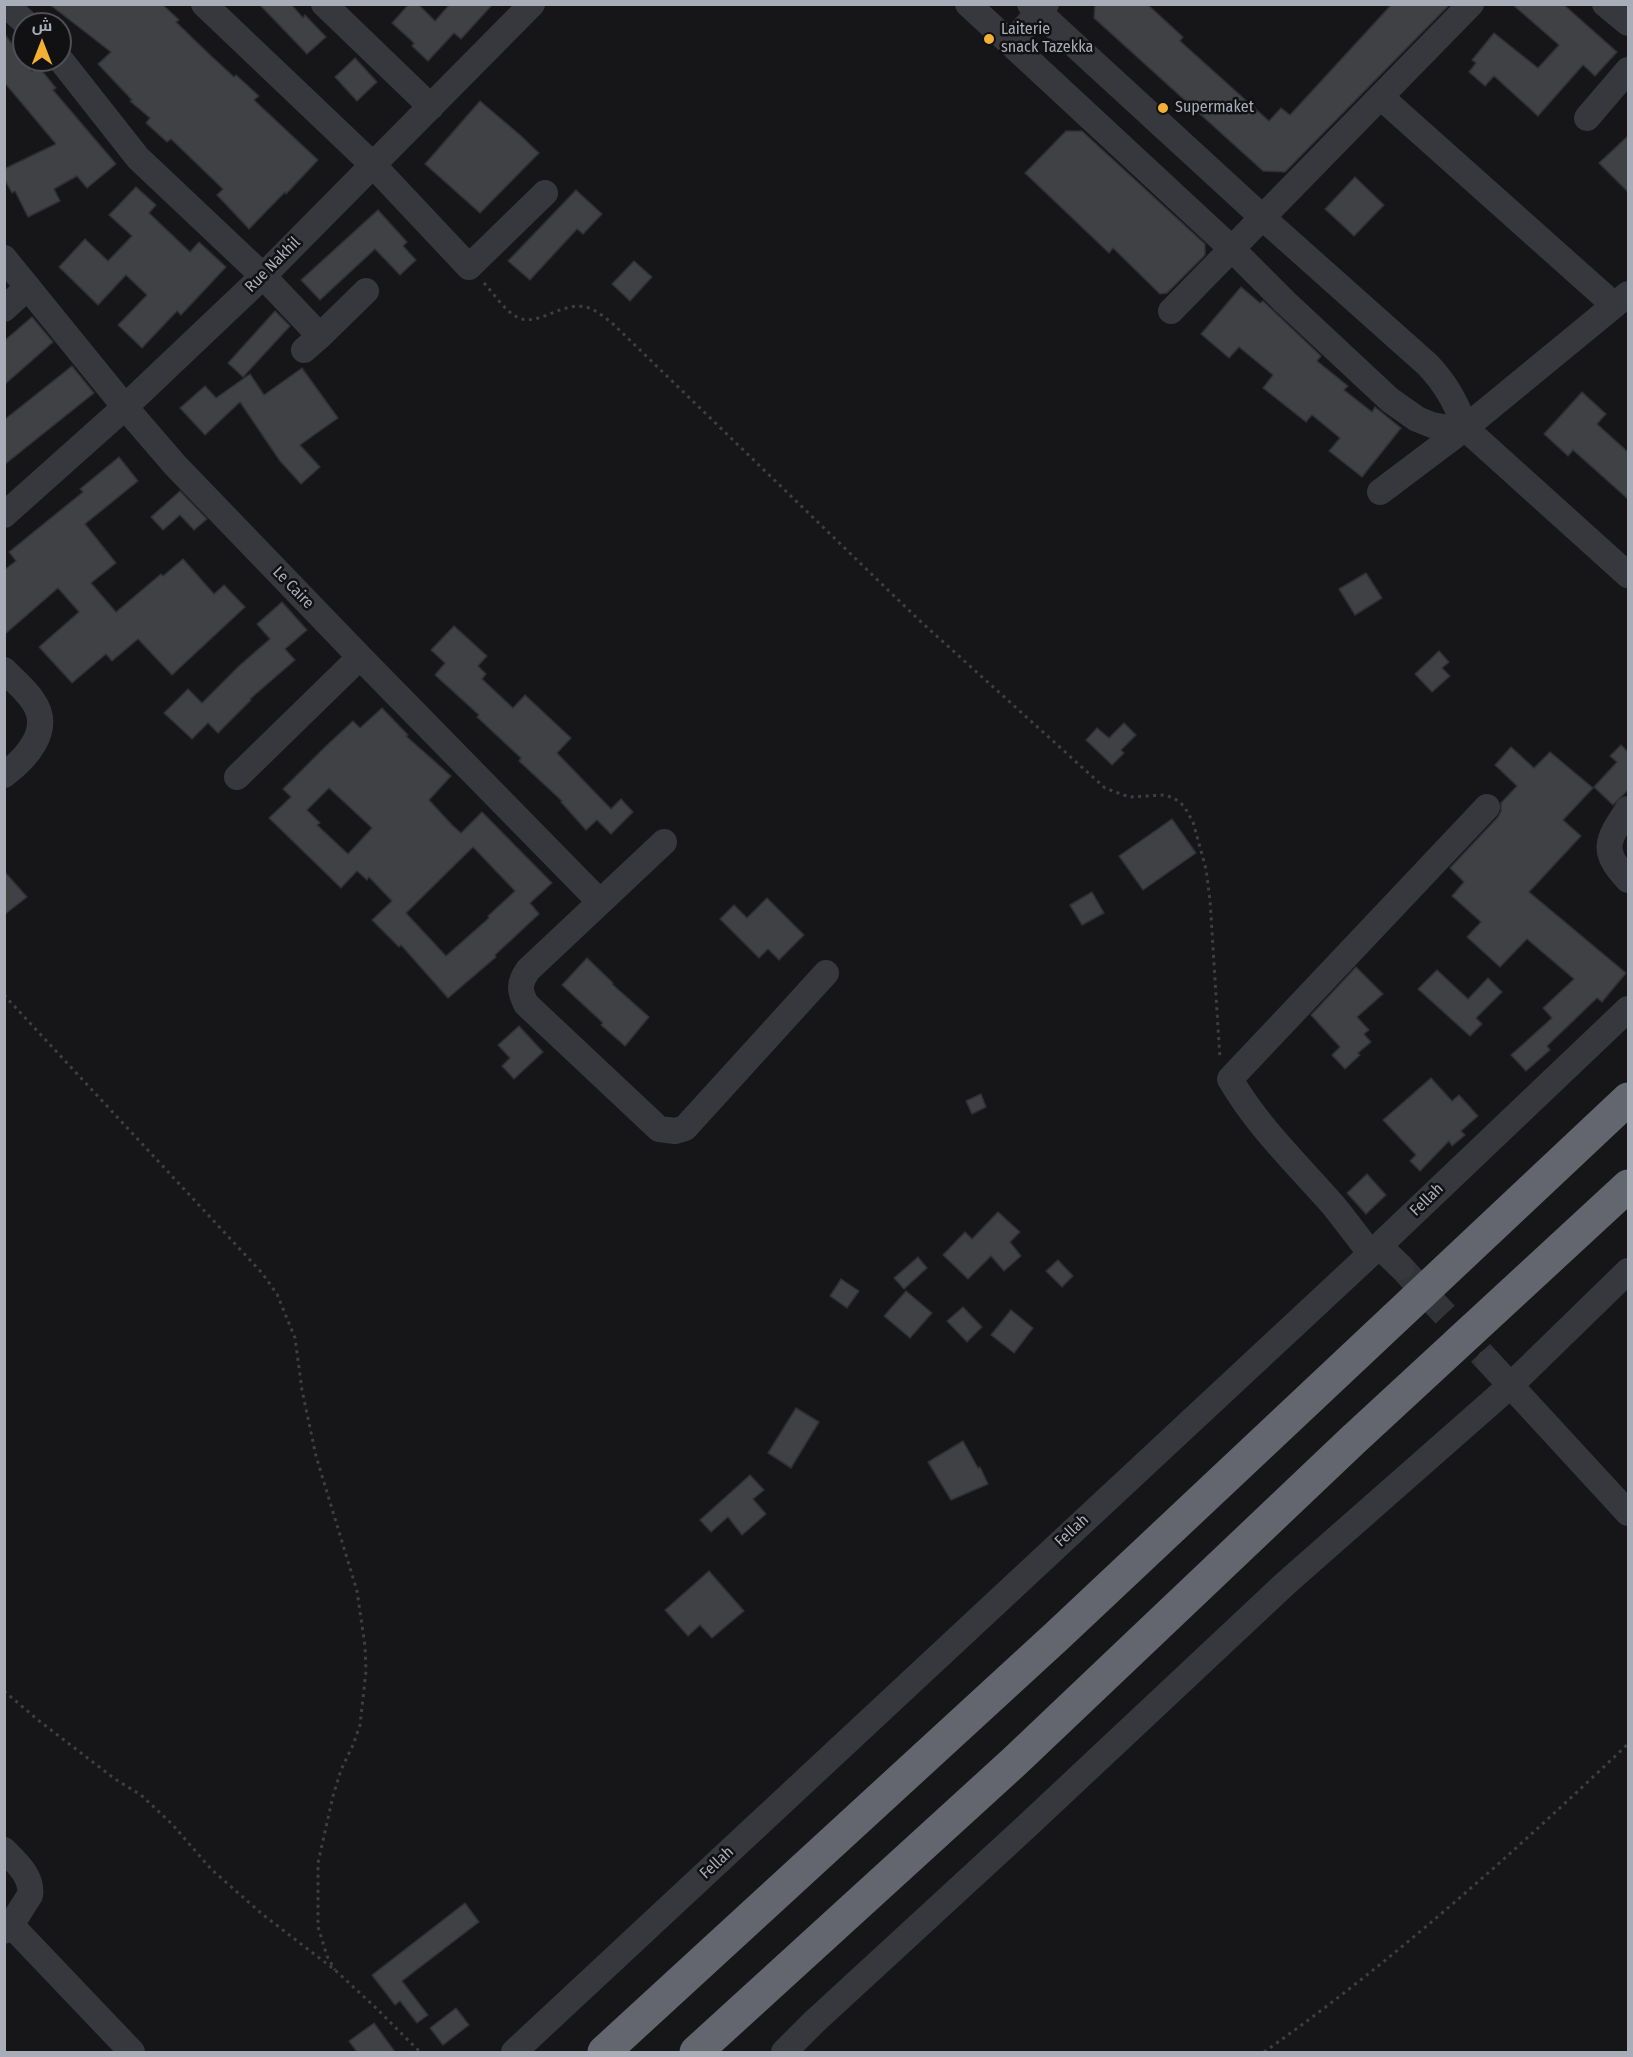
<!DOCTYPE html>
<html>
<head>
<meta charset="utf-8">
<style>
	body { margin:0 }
	#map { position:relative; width:1633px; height:2057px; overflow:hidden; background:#161618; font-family:"Fira Sans Condensed",Cairo,sans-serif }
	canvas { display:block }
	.frame { position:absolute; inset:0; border:6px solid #a8adb8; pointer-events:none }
	.north { position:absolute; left:12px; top:12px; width:60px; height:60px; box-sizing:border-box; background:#111113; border:2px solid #4d4f55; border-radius:50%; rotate:0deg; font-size:16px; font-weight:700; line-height:24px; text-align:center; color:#a8adb8 }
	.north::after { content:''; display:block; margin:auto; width:21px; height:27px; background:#f2b134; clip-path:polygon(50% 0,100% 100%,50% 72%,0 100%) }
</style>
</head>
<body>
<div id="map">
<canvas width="1633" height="2057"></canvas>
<div class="frame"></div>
<div class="north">ش</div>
</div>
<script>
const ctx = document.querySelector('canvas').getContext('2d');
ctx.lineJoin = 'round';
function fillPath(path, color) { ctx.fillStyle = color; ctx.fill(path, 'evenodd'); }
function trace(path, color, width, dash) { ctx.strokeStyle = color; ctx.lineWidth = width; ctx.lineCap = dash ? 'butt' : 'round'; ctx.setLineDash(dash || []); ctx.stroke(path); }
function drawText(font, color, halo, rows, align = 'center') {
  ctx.font = font + ' "Fira Sans Condensed",sans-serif'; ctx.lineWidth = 5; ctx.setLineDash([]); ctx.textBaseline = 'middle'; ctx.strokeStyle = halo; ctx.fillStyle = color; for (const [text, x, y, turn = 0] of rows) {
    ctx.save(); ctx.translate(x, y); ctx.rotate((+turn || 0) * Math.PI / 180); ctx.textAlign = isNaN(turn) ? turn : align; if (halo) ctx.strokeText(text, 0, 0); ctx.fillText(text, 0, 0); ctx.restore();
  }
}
const building = new Path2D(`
	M 49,4 L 162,4 L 179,20 L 176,22 L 209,54 L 234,77 L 236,75 L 259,96 L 254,100 L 318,160 L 286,194 L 285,192 L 249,229 L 217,195 L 223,189 L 171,139 L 167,142 L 146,123 L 150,118 L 130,101 L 132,100 L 98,64 L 111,52 Z
	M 259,4 L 291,4 L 303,18 L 305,15 L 326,37 L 307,54 Z
	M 409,4 L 418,4 L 435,21 L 450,4 L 493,4 L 461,39 L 454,33 L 428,61 L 412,46 L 414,43 L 392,23 Z
	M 1095,4 L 1147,4 L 1183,37 L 1180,41 L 1269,121 L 1281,108 L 1290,115 L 1392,4 L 1450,4 L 1285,172 L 1263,171 L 1094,18 Z
	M 1512,4 L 1563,4 L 1617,52 L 1595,76 L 1583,65 L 1538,116 L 1494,76 L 1485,86 L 1469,72 L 1476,63 L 1472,60 L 1494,33 L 1538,68 L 1559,45 Z
	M 4,33 L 32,71 L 38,66 L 56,88 L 53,90 L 116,164 L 87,188 L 77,176 L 54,189 L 60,201 L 28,217 L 15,191 L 12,193 L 4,178 L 4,169 L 56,144 L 4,82 Z
	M 355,58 L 377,82 L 357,101 L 335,77 Z
	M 480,101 L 520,135 L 539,153 L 480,213 L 425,164 Z
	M 1066,131 L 1082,131 L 1205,244 L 1205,255 L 1167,293 L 1160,294 L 1113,248 L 1109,253 L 1025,173 Z
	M 1629,135 L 1629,193 L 1599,163 Z
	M 1355,177 L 1384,205 L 1354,236 L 1325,209 Z
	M 136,187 L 156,205 L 149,213 L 190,252 L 199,242 L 226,267 L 181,315 L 177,311 L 142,348 L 118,325 L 147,295 L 126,275 L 98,305 L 59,267 L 85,239 L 108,261 L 132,236 L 109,215 Z
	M 576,190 L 602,214 L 583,234 L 577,229 L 530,280 L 508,261 Z
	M 378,210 L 407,242 L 403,246 L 416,260 L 400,275 L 375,249 L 320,300 L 301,280 Z
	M 634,261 L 652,277 L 630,301 L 612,284 Z
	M 1241,287 L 1260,303 L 1263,301 L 1321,356 L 1317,361 L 1348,386 L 1344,390 L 1372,412 L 1375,407 L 1401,428 L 1362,477 L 1329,451 L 1340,438 L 1312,415 L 1306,422 L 1263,388 L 1273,375 L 1239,347 L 1229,358 L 1201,334 Z
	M 275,311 L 290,326 L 243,377 L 228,363 Z
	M 32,317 L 53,342 L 4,385 L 4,341 Z
	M 72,366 L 94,393 L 4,465 L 4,420 Z
	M 302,368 L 338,418 L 300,445 L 320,467 L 301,484 L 280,461 L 240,402 L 205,435 L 180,408 L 205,386 L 216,398 L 250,374 L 264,395 Z
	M 1582,392 L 1606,414 L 1597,424 L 1629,453 L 1629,500 L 1573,450 L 1568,456 L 1544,434 Z
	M 119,457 L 138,481 L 85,524 L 116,563 L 91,583 L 116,612 L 161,574 L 163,576 L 183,559 L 214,594 L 224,585 L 245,607 L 172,675 L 138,639 L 112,661 L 106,654 L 72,683 L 39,647 L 79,612 L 58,588 L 4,635 L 4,570 L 16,561 L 9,552 L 83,492 L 80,489 Z
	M 180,491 L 207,519 L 194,530 L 180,515 L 163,530 L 151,517 Z
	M 1366,573 L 1382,598 L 1355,615 L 1339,589 Z
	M 282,602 L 307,630 L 285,649 L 295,660 L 250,699 L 251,700 L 218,733 L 208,723 L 192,739 L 164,713 L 188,689 L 202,703 L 239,666 L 270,639 L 257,624 Z
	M 454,626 L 487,656 L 478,666 L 486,674 L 482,679 L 513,708 L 525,695 L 571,738 L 557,753 L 611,809 L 621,799 L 633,812 L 611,834 L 597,820 L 586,830 L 561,802 L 562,801 L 519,761 L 521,758 L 477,717 L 479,715 L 435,675 L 445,663 L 431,650 Z
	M 1439,651 L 1449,662 L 1442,668 L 1450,676 L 1432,692 L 1415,674 Z
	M 382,708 L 408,735 L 406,736 L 451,776 L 429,800 L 452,825 L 461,833 L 482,812 L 552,883 L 530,903 L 539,914 L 495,955 L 496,957 L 448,998 L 401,945 L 399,947 L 372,920 L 392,901 L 369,877 L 367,880 L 357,871 L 341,888 L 269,818 L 291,797 L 283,789 L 325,747 L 353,721 L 360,728 ZM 329,788 L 372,828 L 348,854 L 317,825 L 320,823 L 307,810 ZM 473,847 L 515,891 L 488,916 L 489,918 L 446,956 L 406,913 Z
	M 1124,723 L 1136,735 L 1121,750 L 1124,753 L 1112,765 L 1086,740 L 1097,728 L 1109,738 Z
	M 1621,745 L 1627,751 L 1629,749 L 1629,789 L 1613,805 L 1594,787 L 1617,762 L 1610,756 Z
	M 1511,747 L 1534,768 L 1550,752 L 1593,788 L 1563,820 L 1581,836 L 1529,892 L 1626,973 L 1602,1002 L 1597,998 L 1547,1046 L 1550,1050 L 1526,1071 L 1511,1055 L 1552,1018 L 1543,1008 L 1574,979 L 1527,939 L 1500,967 L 1467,937 L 1481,922 L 1452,896 L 1464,882 L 1450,868 L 1498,817 L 1501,811 L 1501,803 L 1517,786 L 1495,765 Z
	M 1172,819 L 1196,853 L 1143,890 L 1119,856 Z
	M 4,871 L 27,897 L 4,915 Z
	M 1092,892 L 1104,913 L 1082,925 L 1070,905 Z
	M 767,898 L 804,935 L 779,960 L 768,949 L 759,958 L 720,919 L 734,905 L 747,918 Z
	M 587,958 L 613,983 L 612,984 L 649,1017 L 625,1046 L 601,1025 L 603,1023 L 562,985 Z
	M 1356,967 L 1383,994 L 1357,1017 L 1369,1030 L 1364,1034 L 1371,1042 L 1358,1053 L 1360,1055 L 1345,1069 L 1332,1055 L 1340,1047 L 1311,1015 Z
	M 1437,970 L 1468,999 L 1488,978 L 1502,992 L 1476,1018 L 1482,1024 L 1470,1036 L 1418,989 Z
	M 519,1026 L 543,1052 L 514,1079 L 502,1066 L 510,1058 L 498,1045 Z
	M 1431,1078 L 1452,1101 L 1459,1095 L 1478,1116 L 1461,1131 L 1465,1135 L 1452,1146 L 1449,1141 L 1420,1171 L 1410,1161 L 1416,1155 L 1383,1120 Z
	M 981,1094 L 986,1107 L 972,1114 L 966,1101 Z
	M 1367,1174 L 1386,1195 L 1366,1214 L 1347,1193 Z
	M 998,1212 L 1020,1232 L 1010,1242 L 1021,1256 L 1004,1271 L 991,1256 L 968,1279 L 943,1255 L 965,1232 L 972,1239 Z
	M 918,1257 L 927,1268 L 904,1289 L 894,1278 Z
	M 1058,1260 L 1073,1276 L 1062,1287 L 1046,1271 Z
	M 841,1279 L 859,1291 L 847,1308 L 830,1296 Z
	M 906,1291 L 932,1313 L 910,1338 L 884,1316 Z
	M 963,1307 L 982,1327 L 967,1342 L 947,1321 Z
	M 1011,1310 L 1033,1328 L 1014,1353 L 991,1335 Z
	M 796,1408 L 819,1422 L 791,1468 L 768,1453 Z
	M 963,1441 L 978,1468 L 980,1467 L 988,1484 L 951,1500 L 928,1462 Z
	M 750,1475 L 764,1490 L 753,1499 L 766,1514 L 742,1535 L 728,1517 L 711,1532 L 700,1520 Z
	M 709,1571 L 744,1611 L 712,1638 L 700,1625 L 688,1636 L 665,1610 Z
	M 465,1903 L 479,1922 L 402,1981 L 428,2015 L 417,2023 L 400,2001 L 395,2005 L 372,1975 Z
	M 456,2008 L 469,2025 L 443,2045 L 430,2028 Z
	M 374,2023 L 395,2052 L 357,2052 L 349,2041 Z`);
const minorTunnel = new Path2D(`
	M 1401,1267 L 1489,1362`);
const path = new Path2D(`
	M 484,283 C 494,294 505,311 517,317 C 537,328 562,301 586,307 C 595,309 602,316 610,321 L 919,620 L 1105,788 L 1129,797 L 1164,795 L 1174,798 L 1184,806 L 1193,822 L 1206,869 L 1210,900 L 1220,1059
	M 4,995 L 262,1273 L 277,1294 L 295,1338 L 302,1390 L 316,1456 L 357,1591 L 365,1646 L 366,1671 L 360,1725 L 353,1745 L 341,1770 L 333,1796 L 318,1863 L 318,1927 L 327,1956 L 335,1970
	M 4,1691 L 38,1720 L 115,1779 L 141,1795 L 172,1824 L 211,1869 L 262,1914 L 335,1970 L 375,2007 L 420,2052
	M 1264,2052 C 1395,1960 1512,1854 1628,1744`);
const minor = new Path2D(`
	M 5,4 L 27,24
	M 204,4 L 373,165 L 469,267 L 545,193
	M 324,4 L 431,107
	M 968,4 L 1232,249 L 1285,302 L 1390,400 L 1417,419 L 1432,425 L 1448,428 L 1465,428
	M 1030,4 L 1263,218 L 1428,365 C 1446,384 1457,403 1465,428 L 1628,575
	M 1605,4 L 1628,23
	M 1011,43 L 1046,4
	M 60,59 L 138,158 L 263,276 L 320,336 L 366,291
	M 1382,98 L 1614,305
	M 1587,118 L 1628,70
	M 4,258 L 125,407 L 175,465 L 360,657 L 600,902
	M 4,309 L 28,287
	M 1171,311 L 1471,4
	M 304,350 L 320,336
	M 1380,492 L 1465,428 L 1628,294
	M 4,515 L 125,407 L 263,276 L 532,4
	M 4,670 C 14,680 26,690 33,701 C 53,729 27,758 4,775
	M 237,777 L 360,657
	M 1628,809 C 1607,841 1600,850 1628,880
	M 664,842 L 528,970 C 519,983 519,990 526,1004 L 659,1129 L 675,1131 L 685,1128 L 826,973
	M 1379,1246 L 1401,1267
	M 1370,1253 C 1358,1237 1346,1221 1333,1205 C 1297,1164 1257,1126 1230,1079 L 1487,807
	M 1489,1362 L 1628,1513
	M 4,1850 C 16,1862 33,1877 30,1895 L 11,1925 L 4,1931
	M 11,1925 L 132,2052
	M 514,2052 L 1379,1246 L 1628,1009
	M 784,2052 L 814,2022 L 1028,1825 L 1286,1583 L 1511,1385 L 1628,1271`);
const highway = new Path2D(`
	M 604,2052 L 1057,1636 L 1628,1099
	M 696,2052 L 1015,1761 L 1353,1440 L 1628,1186`);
const markers = [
	[989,39,6,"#f2b134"],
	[1163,108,6,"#f2b134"]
];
const poiNames = [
	["Laiterie",1001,30],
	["snack Tazekka",1001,48],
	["Supermaket",1175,108]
];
const streetNames = [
	["Rue Nakhil",273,265,-45],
	["Le Caire",293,588,46],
	["Fellah",1427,1200,-44],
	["Fellah",1072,1531,-43],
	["Fellah",717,1863,-43]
];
fillPath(building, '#404145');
trace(building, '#303034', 1.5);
trace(minorTunnel, '#333438', 26, [26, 13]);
trace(path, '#3d3f44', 3, [3, 4.5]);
trace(minor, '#37383d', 26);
trace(highway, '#63666e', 33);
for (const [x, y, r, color] of markers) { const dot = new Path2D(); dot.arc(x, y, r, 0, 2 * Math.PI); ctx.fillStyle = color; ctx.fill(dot); trace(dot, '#111113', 2); }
drawText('16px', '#a8adb8', '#111113', poiNames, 'left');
drawText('16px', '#a8adb8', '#111113', streetNames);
</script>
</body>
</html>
